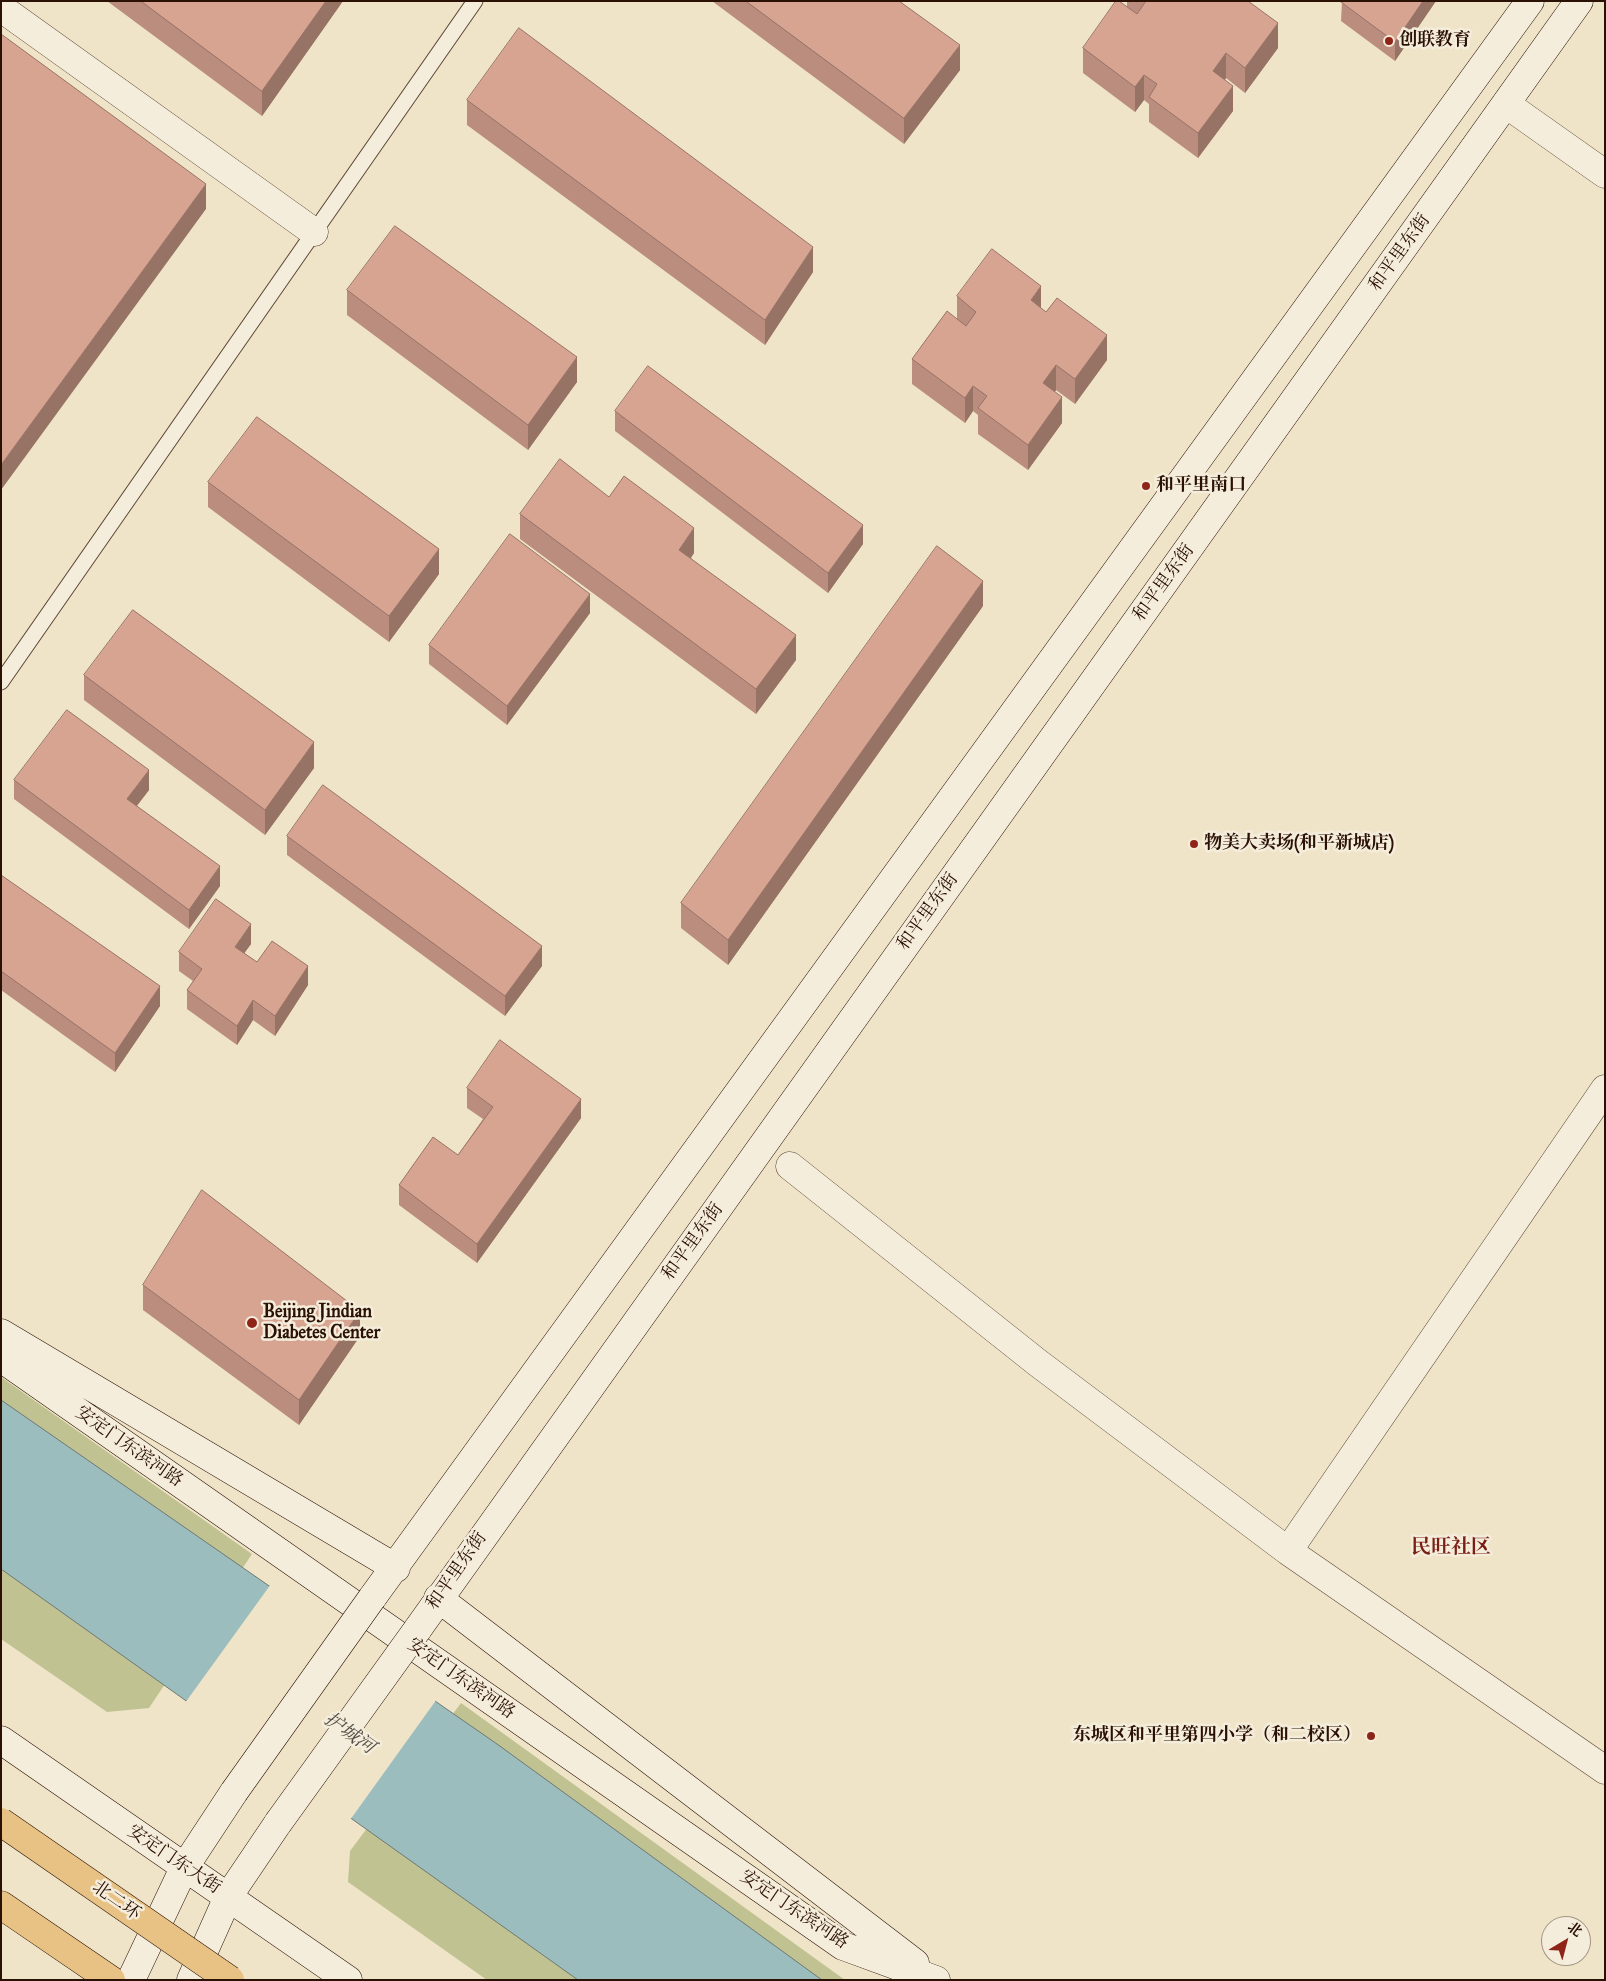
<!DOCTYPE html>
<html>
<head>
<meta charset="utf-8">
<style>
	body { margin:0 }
	#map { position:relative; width:1606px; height:1981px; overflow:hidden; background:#efe4c8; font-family:"IM FELL Great Primer","Noto Serif SC",serif }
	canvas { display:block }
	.frame { position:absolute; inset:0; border:2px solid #2b1104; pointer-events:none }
	.north { position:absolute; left:1541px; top:1916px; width:50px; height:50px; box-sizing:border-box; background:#f5eddb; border:1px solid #a49585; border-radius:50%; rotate:37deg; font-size:14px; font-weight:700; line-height:20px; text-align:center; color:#2b1104 }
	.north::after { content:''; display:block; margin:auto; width:18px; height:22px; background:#8f2418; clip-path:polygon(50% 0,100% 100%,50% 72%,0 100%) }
</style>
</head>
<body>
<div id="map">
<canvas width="1606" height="1981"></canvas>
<div class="frame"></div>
<div class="north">北</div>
</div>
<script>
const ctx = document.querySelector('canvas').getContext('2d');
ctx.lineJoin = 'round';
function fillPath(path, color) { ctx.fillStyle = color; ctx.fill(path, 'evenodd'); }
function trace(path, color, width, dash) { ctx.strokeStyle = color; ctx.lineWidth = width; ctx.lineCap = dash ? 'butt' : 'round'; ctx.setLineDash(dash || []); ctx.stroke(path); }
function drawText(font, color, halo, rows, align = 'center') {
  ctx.font = font + ' "IM FELL Great Primer","Noto Serif SC",serif'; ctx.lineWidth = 5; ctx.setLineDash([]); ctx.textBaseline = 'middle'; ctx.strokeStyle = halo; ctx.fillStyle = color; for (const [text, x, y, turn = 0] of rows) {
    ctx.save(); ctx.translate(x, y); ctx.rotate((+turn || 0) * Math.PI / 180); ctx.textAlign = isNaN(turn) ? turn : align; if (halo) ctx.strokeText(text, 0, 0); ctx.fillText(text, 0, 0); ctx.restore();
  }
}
const green = new Path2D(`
	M 1,1377 L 252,1554 L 149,1708 L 107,1712 L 1,1639 Z
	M 461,1703 L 845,1980 L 487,1980 L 348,1882 L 350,1851 Z`);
const water = new Path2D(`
	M 1,1400 L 497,1744 L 822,1980 L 578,1980 L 1,1569 Z`);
const pier = new Path2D(`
	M 271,1584 L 437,1699 L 350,1820 L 185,1703 Z`);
const lane = new Path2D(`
	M 1,682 L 475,1`);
const street = new Path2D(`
	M 1,8 L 314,232
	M 1506,104 L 1605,174
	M 790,1166 L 1038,1363 L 1288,1551 L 1605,1770
	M 1288,1551 L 1605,1089`);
const secondary = new Path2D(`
	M 1,1333 L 396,1568
	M 1,1351 L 11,1365 L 843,1946 L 936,1980
	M 372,1598 L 1530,1
	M 438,1598 L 915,1963
	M 417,1630 L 1579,1
	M 1,1740 L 348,1980
	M 131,1980 L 184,1868 L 234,1792
	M 191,1980 L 228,1897 L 278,1823`);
const highway = new Path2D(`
	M 1,1905 L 111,1980`);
const secondaryBridge = new Path2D(`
	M 234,1792 L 372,1598
	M 278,1823 L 417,1630`);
const highwayBridge = new Path2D(`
	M 1,1822 L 230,1980`);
const wall = new Path2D(`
	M 107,1 L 343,1 L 262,116 Z
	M 712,1 L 899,1 L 960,70 L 904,144 Z
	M 1127,1 L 1248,1 L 1278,48 L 1245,93 L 1226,78 L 1225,80 L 1233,111 L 1198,158 L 1149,122 L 1149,104 L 1144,100 L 1135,112 L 1083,73 L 1083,48 L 1127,7 Z
	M 1342,1 L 1436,1 L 1395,61 L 1341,21 Z
	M 467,100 L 813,272 L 765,345 L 467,125 Z
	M 347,290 L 577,382 L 528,450 L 347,315 Z
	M 957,296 L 1041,308 L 1107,360 L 1075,404 L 1056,390 L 1055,392 L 1062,423 L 1028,470 L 978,434 L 978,415 L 973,411 L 965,423 L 912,384 L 912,359 L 957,318 Z
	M 615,411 L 863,544 L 828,593 L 615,431 Z
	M 208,482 L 439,574 L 389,642 L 208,507 Z
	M 609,497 L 694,553 L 691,558 L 796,660 L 756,714 L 520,539 L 520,514 Z
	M 983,606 L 728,965 L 681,928 L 681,903 Z
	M 590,613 L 507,725 L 429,664 L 429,645 Z
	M 84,675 L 314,768 L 265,835 L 84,700 Z
	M 14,780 L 149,790 L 137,806 L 220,886 L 189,929 L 14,799 Z
	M 287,836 L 542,966 L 505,1016 L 287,855 Z
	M 1,875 L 160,1006 L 115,1072 L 1,990 Z
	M 251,944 L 244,953 L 257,962 L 308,985 L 275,1036 L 253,1020 L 237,1045 L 187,1009 L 187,990 L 193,981 L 179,971 L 179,952 Z
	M 467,1088 L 581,1118 L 477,1263 L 399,1205 L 399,1185 L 458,1155 L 483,1119 L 467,1108 Z
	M 143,1285 L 360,1336 L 299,1425 L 143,1310 Z`);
const shadedWall = new Path2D(`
	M 326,1 L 343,1 L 262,116 L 262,91 Z
	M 1423,1 L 1436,1 L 1395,61 L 1395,42 Z
	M 1278,23 L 1278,48 L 1245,93 L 1245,68 Z
	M 960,45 L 960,70 L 904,144 L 904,118 Z
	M 1226,53 L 1226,78 L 1213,96 L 1213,71 Z
	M 1144,75 L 1144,100 L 1135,112 L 1135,87 Z
	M 1233,86 L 1233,111 L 1198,158 L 1198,133 Z
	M 206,184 L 206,209 L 1,490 L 1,465 Z
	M 813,247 L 813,272 L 765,345 L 765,320 Z
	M 1041,286 L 1041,311 L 1031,300 Z
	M 1107,335 L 1107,360 L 1075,404 L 1075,379 Z
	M 577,357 L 577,382 L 528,450 L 528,425 Z
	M 1056,365 L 1056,390 L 1043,408 L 1043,383 Z
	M 973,386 L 973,411 L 965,423 L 965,398 Z
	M 1062,397 L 1062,423 L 1028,470 L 1028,445 Z
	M 863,525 L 863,544 L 828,593 L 828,573 Z
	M 694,528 L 694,553 L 679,575 L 679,550 Z
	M 439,549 L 439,574 L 389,642 L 389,616 Z
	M 983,581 L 983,606 L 728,965 L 728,940 Z
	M 590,594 L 590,613 L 507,725 L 507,706 Z
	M 796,635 L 796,660 L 756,714 L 756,689 Z
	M 314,742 L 314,768 L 265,835 L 265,810 Z
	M 149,770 L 149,790 L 127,818 L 127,799 Z
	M 220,866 L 220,886 L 189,929 L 189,910 Z
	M 251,924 L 251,944 L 235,966 L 235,947 Z
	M 542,946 L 542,966 L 505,1016 L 505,996 Z
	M 308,966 L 308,985 L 275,1036 L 275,1016 Z
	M 160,986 L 160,1006 L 115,1072 L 115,1053 Z
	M 253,1000 L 253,1020 L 237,1045 L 237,1026 Z
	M 581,1099 L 581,1118 L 477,1263 L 477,1244 Z
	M 360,1311 L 360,1336 L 299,1425 L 299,1400 Z`);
const building = new Path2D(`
	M 141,1 L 326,1 L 262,91 Z
	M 746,1 L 899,1 L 960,45 L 904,118 Z
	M 1116,1 L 1119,1 L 1137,14 L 1146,1 L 1248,1 L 1278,23 L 1245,68 L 1226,53 L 1213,71 L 1233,86 L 1198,133 L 1149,97 L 1157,84 L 1144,75 L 1135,87 L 1083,48 Z
	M 1342,1 L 1423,1 L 1395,42 L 1341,2 Z
	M 519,28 L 813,247 L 765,320 L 467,100 Z
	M 1,34 L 206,184 L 1,465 Z
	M 395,226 L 577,357 L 528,425 L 347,290 Z
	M 992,249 L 1041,286 L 1031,300 L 1046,312 L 1057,298 L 1107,335 L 1075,379 L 1056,365 L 1043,383 L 1062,397 L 1028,445 L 978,408 L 987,396 L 973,386 L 965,398 L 912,359 L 947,311 L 966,326 L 976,312 L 957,296 Z
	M 648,366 L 863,525 L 828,573 L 615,411 Z
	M 257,417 L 439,549 L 389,616 L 208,482 Z
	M 560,459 L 609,497 L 624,476 L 694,528 L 679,550 L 796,635 L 756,689 L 520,514 Z
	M 510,534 L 590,594 L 507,706 L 429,645 Z
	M 937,546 L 983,581 L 728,940 L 681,903 Z
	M 133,610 L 314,742 L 265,810 L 84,675 Z
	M 67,710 L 149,770 L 127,799 L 220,866 L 189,910 L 14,780 Z
	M 323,785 L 542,946 L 505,996 L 287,836 Z
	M 1,875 L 160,986 L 115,1053 L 1,971 Z
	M 216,899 L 251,924 L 235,947 L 257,962 L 272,941 L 308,966 L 275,1016 L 253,1000 L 237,1026 L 187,990 L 202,969 L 179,952 Z
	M 500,1040 L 581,1099 L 477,1244 L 399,1185 L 433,1137 L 458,1155 L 493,1107 L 467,1088 Z
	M 202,1190 L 360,1311 L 299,1400 L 143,1285 Z`);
const markers = [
	[1389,41,5,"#8f2418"],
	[1146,486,5,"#8f2418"],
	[1194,844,5,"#8f2418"],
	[252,1323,6,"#8f2418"],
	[1371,1736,5,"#8f2418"]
];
const poiNames = [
	["创联教育",1399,41],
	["和平里南口",1156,486],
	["物美大卖场(和平新城店)",1204,844],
	["Beijing Jindian",263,1313],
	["Diabetes Center",263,1334],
	["东城区和平里第四小学（和二校区）",1361,1736,"right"]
];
const streetNames = [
	["和平里东街",1400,253,-54],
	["和平里东街",1164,583,-54],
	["和平里东街",928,912,-54],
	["和平里东街",693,1242,-54],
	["安定门东滨河路",129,1447,35],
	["和平里东街",457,1571,-55],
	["安定门东滨河路",461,1679,35],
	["安定门东大街",174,1860,34],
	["北二环",116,1901,35],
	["安定门东滨河路",794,1910,34]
];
const waterNames = [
	["护城河",349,1734,35]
];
const quarterNames = [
	["民旺社区",1451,1548]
];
fillPath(green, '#c0c291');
fillPath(water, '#9cbdbd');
trace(water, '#6f7873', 1);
fillPath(pier, '#efe4c8');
trace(lane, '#5c4635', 17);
trace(street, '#5c4635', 29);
trace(secondary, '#2b1104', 29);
trace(highway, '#2b1104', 29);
trace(lane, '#f5eddb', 15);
trace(street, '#f5eddb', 28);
trace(secondary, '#f5eddb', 28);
trace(highway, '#e8c284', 28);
trace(secondaryBridge, '#2b1104', 29, []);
trace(highwayBridge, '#2b1104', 29, []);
trace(secondaryBridge, '#f5eddb', 28);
trace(highwayBridge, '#e8c284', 28);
fillPath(wall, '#ba8d7e');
fillPath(shadedWall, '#977366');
fillPath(building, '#d8a492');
trace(building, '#977366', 1);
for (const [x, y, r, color] of markers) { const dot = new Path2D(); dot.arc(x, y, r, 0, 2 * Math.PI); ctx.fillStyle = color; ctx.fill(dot); trace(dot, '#f5eddb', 2); }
drawText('bold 18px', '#2b1104', '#f5eddb', poiNames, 'left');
drawText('18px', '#2b1104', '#f5eddb', streetNames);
drawText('italic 19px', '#534d45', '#f5eddb', waterNames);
drawText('bold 20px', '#7a1f14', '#f5eddb', quarterNames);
</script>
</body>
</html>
